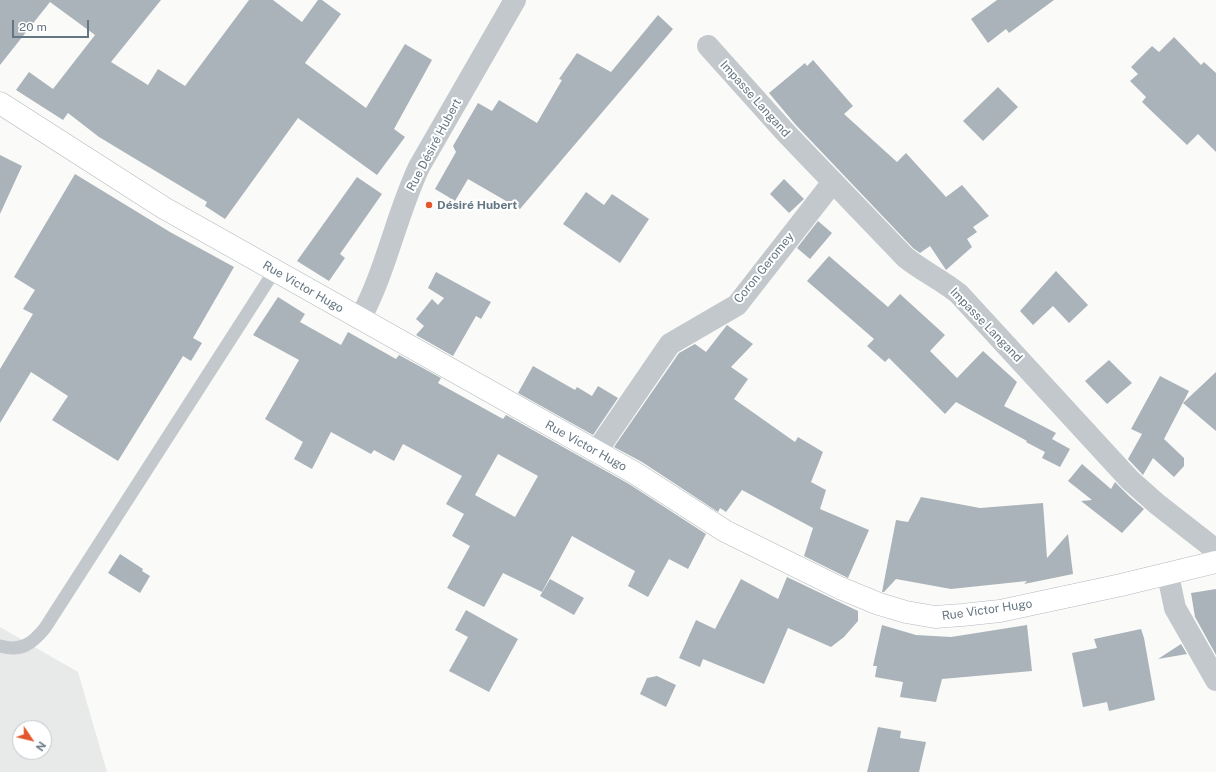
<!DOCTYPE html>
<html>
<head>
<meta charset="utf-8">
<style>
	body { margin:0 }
	#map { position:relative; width:1216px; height:772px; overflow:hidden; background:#fafaf8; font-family:"Public Sans",sans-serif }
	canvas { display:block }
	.north { position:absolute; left:12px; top:720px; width:40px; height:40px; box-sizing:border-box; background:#fff; border:1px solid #c1c8cd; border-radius:50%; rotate:125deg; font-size:11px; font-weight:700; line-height:16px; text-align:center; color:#657683 }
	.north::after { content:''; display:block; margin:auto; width:14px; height:18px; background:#e4572e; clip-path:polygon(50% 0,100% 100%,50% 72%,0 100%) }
	.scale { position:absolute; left:12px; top:20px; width:77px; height:18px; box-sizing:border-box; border:2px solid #657683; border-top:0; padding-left:5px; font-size:12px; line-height:14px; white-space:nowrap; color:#657683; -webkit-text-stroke:3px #fff; paint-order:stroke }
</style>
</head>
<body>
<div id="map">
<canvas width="1216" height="772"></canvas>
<div class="north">N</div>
<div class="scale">20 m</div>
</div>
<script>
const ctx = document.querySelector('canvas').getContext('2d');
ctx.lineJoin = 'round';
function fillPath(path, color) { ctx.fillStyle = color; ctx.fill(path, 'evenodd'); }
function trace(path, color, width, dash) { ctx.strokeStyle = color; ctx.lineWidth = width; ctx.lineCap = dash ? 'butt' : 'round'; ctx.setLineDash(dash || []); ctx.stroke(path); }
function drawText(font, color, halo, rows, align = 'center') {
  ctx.font = font + ' "Public Sans",sans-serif'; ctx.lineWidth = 4; ctx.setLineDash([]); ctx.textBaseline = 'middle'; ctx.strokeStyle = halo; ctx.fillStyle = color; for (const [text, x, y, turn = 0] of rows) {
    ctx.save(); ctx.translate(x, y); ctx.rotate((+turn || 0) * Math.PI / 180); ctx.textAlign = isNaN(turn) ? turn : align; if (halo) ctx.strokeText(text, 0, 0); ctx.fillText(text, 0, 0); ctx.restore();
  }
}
const built = new Path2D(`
	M 0,627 L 78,672 L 107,772 L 0,772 ZM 20,728 L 44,728 L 44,752 L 20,752 Z`);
const building = new Path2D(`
	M 0,0 L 161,0 L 111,62 L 148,85 L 158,69 L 185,86 L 249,0 L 273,0 L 302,22 L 318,0 L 322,0 L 341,14 L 305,63 L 366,108 L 405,44 L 432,60 L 394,129 L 405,137 L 377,175 L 298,118 L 225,219 L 205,206 L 207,202 L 99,137 L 68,113 L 63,120 L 16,90 L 29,72 L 53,89 L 95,35 L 50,2 L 0,65 Z
	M 997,0 L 1054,0 L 1009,33 L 1006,29 L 988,43 L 971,19 Z
	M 658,15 L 673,29 L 520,209 L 468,179 L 455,201 L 435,189 L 456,152 L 453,146 L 478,103 L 492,111 L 499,100 L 537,123 L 562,80 L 559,79 L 577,53 L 611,72 Z
	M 1174,37 L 1201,65 L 1204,62 L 1216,73 L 1216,152 L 1198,134 L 1187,145 L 1142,102 L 1146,97 L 1130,81 L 1138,74 L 1131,67 L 1152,46 L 1159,52 Z
	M 813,60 L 853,106 L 844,114 L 897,162 L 906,153 L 946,197 L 962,185 L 989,216 L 973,227 L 977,232 L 967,239 L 972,247 L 946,270 L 930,246 L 920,253 L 913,248 L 795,124 L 769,93 L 805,63 L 807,66 Z
	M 998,87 L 1018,107 L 983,141 L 963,121 Z
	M 0,155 L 22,166 L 0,214 Z
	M 75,174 L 170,232 L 234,267 L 193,338 L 202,343 L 191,361 L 183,356 L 118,461 L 52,420 L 68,396 L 31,372 L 0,423 L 0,369 L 33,314 L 23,309 L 35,290 L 14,277 Z
	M 357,177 L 382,194 L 340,254 L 345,258 L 329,281 L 297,261 Z
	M 784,179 L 804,199 L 789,213 L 770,194 Z
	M 586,192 L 604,205 L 612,194 L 649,219 L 620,263 L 563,224 Z
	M 818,221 L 832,233 L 810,259 L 797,248 Z
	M 829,256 L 888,307 L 900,294 L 945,335 L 930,351 L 957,378 L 983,351 L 1017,382 L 1004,406 L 1056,433 L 1052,439 L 1070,449 L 1060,467 L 1042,458 L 1045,452 L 1026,442 L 1027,441 L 956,402 L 945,414 L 889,358 L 885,362 L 867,346 L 874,339 L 807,281 Z
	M 1056,271 L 1088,305 L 1069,323 L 1053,306 L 1033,325 L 1020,311 Z
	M 436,272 L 491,302 L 481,319 L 476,316 L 453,356 L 416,335 L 424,326 L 416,319 L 432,299 L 438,305 L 444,298 L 428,288 Z
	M 278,297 L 305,314 L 300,322 L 341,345 L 348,332 L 396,359 L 399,355 L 441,378 L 438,383 L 503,419 L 506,415 L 629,484 L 706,534 L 688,569 L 669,559 L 648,597 L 628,586 L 635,571 L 572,536 L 542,592 L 503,573 L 484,607 L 447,588 L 470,546 L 452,536 L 464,514 L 446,504 L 462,476 L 403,444 L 394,461 L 374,450 L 371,454 L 331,432 L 312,469 L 294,459 L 303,442 L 265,419 L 299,360 L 253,335 ZM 498,454 L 538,476 L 515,517 L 475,495 Z
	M 727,325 L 753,344 L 731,367 L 748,379 L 734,399 L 795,442 L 798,437 L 823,452 L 811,482 L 826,490 L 820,509 L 869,530 L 848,578 L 804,556 L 813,528 L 742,490 L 726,512 L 720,508 L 718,512 L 642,462 L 614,447 L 679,353 L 695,344 L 706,352 Z
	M 1109,360 L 1132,383 L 1107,404 L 1085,381 Z
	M 533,366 L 575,390 L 577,387 L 592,396 L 598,386 L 618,398 L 593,435 L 518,393 Z
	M 1216,372 L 1216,431 L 1183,403 Z
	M 1160,376 L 1189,391 L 1164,439 L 1184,458 L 1184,466 L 1174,477 L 1153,458 L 1143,475 L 1128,459 L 1142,434 L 1131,429 Z
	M 1082,464 L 1111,489 L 1115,482 L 1130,497 L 1144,509 L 1122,533 L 1081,501 L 1092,500 L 1068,481 Z
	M 921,497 L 980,508 L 1043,503 L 1047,558 L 1068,534 L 1073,574 L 1024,584 L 1027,581 L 951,589 L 896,579 L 884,592 L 882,592 L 896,520 L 908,522 Z
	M 120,554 L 143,569 L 142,571 L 150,576 L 140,593 L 108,573 Z
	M 787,577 L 858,611 L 858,621 L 844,637 L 831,647 L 788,628 L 764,684 L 703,659 L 700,667 L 679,658 L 696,620 L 715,629 L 741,579 L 778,599 Z
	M 550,579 L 584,598 L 574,615 L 540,596 Z
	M 1216,589 L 1216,655 L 1195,617 L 1191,593 Z
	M 466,610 L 518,639 L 489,692 L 449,671 L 468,637 L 455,630 Z
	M 882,625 L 916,635 L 951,637 L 1027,625 L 1032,671 L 942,679 L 936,702 L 900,697 L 903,682 L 875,677 L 877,666 L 873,666 Z
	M 1141,629 L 1144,638 L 1155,700 L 1109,711 L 1107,702 L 1083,707 L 1072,653 L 1097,648 L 1094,639 Z
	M 1181,644 L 1187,654 L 1158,659 Z
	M 657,676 L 676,685 L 666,707 L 640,694 L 647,678 Z
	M 878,727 L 901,731 L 900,738 L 926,742 L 919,772 L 867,772 Z`);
const lane = new Path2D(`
	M 0,646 C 21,652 32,644 45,628 L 275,270`);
const street = new Path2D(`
	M 708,46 L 786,133 L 905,257 C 922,271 942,280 959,294 L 1130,480 L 1157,504 L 1216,550
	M 360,319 C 386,271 396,216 419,167 L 515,0
	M 596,452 L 670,344 L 737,305 L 833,182
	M 1168,575 L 1175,608 L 1216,680`);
const secondary = new Path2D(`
	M 0,103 L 164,208 L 635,473 L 725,531 L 840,588 L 879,604 L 906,612 L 935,617 L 962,615 L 1000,611 L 1121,585 L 1216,562`);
const markers = [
	[429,205,4,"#e4572e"]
];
const streetNames = [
	["Impasse Langand",755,99,48],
	["Rue Désiré Hubert",434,145,-62],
	["Coron Geromey",764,268,-51],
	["Rue Victor Hugo",303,287,30],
	["Impasse Langand",986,325,46],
	["Rue Victor Hugo",586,446,29],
	["Rue Victor Hugo",987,610,-8]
];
const poiNames = [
	["Désiré Hubert",437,205]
];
fillPath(built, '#e8e9e9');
fillPath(building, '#aab3b9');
trace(secondary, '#b3babf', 23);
trace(lane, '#c3c8cc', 13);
trace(street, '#c3c8cc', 22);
trace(secondary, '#fff', 22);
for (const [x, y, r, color] of markers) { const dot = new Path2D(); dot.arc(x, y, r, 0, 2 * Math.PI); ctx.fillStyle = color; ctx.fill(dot); trace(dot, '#fff', 1.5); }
drawText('12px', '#657683', '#fff', streetNames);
drawText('bold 12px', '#657683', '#fff', poiNames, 'left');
</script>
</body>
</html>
